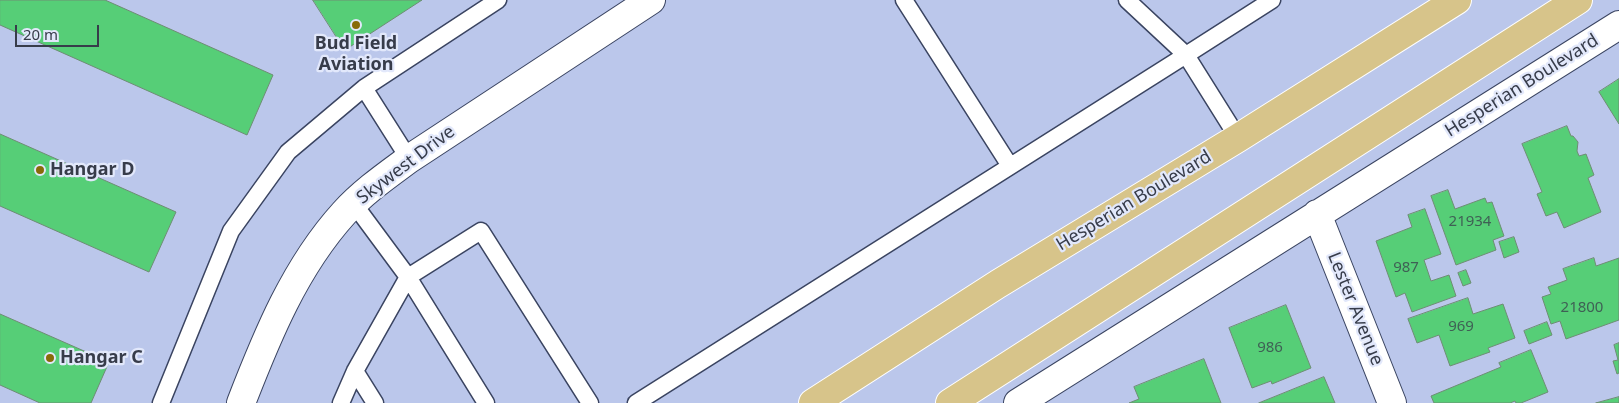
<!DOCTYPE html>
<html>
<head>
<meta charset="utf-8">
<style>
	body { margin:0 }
	#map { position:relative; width:1619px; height:403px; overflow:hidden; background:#bbc7eb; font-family:"Noto Sans",sans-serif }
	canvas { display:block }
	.scale { position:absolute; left:15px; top:25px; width:84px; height:22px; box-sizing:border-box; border:2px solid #373c4a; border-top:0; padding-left:6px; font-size:15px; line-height:18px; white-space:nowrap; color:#373c4a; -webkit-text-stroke:4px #e2e8fb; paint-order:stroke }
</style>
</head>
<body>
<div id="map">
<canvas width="1619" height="403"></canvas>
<div class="scale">20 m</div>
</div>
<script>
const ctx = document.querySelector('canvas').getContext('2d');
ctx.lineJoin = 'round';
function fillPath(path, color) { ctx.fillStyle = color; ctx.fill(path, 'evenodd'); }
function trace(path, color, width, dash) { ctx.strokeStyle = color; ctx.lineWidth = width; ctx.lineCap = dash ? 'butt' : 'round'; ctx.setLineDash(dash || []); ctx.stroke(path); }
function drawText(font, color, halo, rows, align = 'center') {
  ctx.font = font + ' "Noto Sans",sans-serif'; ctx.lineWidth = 4.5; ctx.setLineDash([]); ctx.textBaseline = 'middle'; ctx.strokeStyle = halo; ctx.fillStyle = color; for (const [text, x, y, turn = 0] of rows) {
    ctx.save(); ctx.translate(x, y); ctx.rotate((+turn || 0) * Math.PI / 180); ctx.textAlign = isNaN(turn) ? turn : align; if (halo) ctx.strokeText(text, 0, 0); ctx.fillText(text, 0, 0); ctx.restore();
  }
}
const building = new Path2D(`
	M 0,0 L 105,0 L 273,75 L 247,135 L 0,25 Z
	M 313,0 L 422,0 L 345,50 Z
	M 1619,79 L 1619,124 L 1599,92 Z
	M 1567,126 L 1571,136 L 1573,136 L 1578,142 L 1577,151 L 1579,156 L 1586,154 L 1594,175 L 1588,178 L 1601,212 L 1564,228 L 1557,212 L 1546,216 L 1537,194 L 1542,192 L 1522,144 Z
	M 0,134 L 176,212 L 149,272 L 0,206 Z
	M 1448,190 L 1455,209 L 1485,198 L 1487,203 L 1492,202 L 1504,236 L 1493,240 L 1496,250 L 1456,265 L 1431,196 Z
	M 1425,209 L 1441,254 L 1424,260 L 1431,281 L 1449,275 L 1456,296 L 1412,312 L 1405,293 L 1396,297 L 1376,241 L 1412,227 L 1408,215 Z
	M 1514,237 L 1519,252 L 1504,258 L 1499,242 Z
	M 1594,258 L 1596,266 L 1619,258 L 1619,320 L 1566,339 L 1560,321 L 1551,324 L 1542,297 L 1551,294 L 1548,287 L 1567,280 L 1563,269 Z
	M 1466,270 L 1471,283 L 1463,286 L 1458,273 Z
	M 1468,298 L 1473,314 L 1503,304 L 1515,338 L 1488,348 L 1490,352 L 1450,366 L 1439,335 L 1417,343 L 1408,319 Z
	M 1286,305 L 1311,368 L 1272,384 L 1271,381 L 1252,388 L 1229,328 Z
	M 0,314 L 109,362 L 91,403 L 40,403 L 0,385 Z
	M 1547,322 L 1552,335 L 1529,344 L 1524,331 Z
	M 1619,343 L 1619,373 L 1617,374 L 1613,361 L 1618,360 L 1614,345 Z
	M 1531,350 L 1548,392 L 1521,403 L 1516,403 L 1515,401 L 1510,403 L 1434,403 L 1431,396 L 1501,367 L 1499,363 Z
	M 1204,359 L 1221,403 L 1129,403 L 1139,399 L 1134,387 Z
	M 1324,377 L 1335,403 L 1259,403 Z
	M 1619,397 L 1619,403 L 1596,403 Z`);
const lane = new Path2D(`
	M 904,0 L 1010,166
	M 1127,0 L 1186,55 L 1272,0
	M 364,88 L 498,0
	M 354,204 L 408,277 L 481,231 L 590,403
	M 355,371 L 375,403
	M 161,403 L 231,231 L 288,152 L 364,88 L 409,159
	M 341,403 L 355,371 L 408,277 L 486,403
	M 636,403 L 1186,55 L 1238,138`);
const street = new Path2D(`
	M 1317,214 L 1392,403
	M 241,403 C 267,336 295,267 344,213 C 363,192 386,176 409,159 L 651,0
	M 1018,403 L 1619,25`);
const primary = new Path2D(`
	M 813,403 L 998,284 L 1238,138 L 1457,0
	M 950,403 L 1578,0`);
const markers = [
	[356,25,5,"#886b09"],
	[40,170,5,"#886b09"],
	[50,358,5,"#886b09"]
];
const numberNames = [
	["21934",1470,222],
	["987",1406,268],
	["21800",1582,308],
	["969",1461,327],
	["986",1270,348]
];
const poiNames = [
	["Bud Field",356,44,"center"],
	["Aviation",356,65,"center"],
	["Hangar D",50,170],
	["Hangar C",60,358]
];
const streetNames = [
	["Hesperian Boulevard",1522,86,-32],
	["Skywest Drive",406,165,-37],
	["Hesperian Boulevard",1134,201,-31],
	["Lester Avenue",1355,309,68]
];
fillPath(building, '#56ce77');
trace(building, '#6e8d74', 1);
trace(lane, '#3a4461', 19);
trace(street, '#3a4461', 30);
trace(primary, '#fff', 30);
trace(lane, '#fff', 16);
trace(street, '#fff', 28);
trace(primary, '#d7c48a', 28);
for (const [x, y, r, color] of markers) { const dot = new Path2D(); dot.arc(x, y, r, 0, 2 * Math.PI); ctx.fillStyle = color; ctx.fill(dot); trace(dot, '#e2e8fb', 2); }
drawText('15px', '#3f6055', null, numberNames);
drawText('bold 18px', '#373c4a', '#e2e8fb', poiNames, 'left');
drawText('18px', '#373c4a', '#e2e8fb', streetNames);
</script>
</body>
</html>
